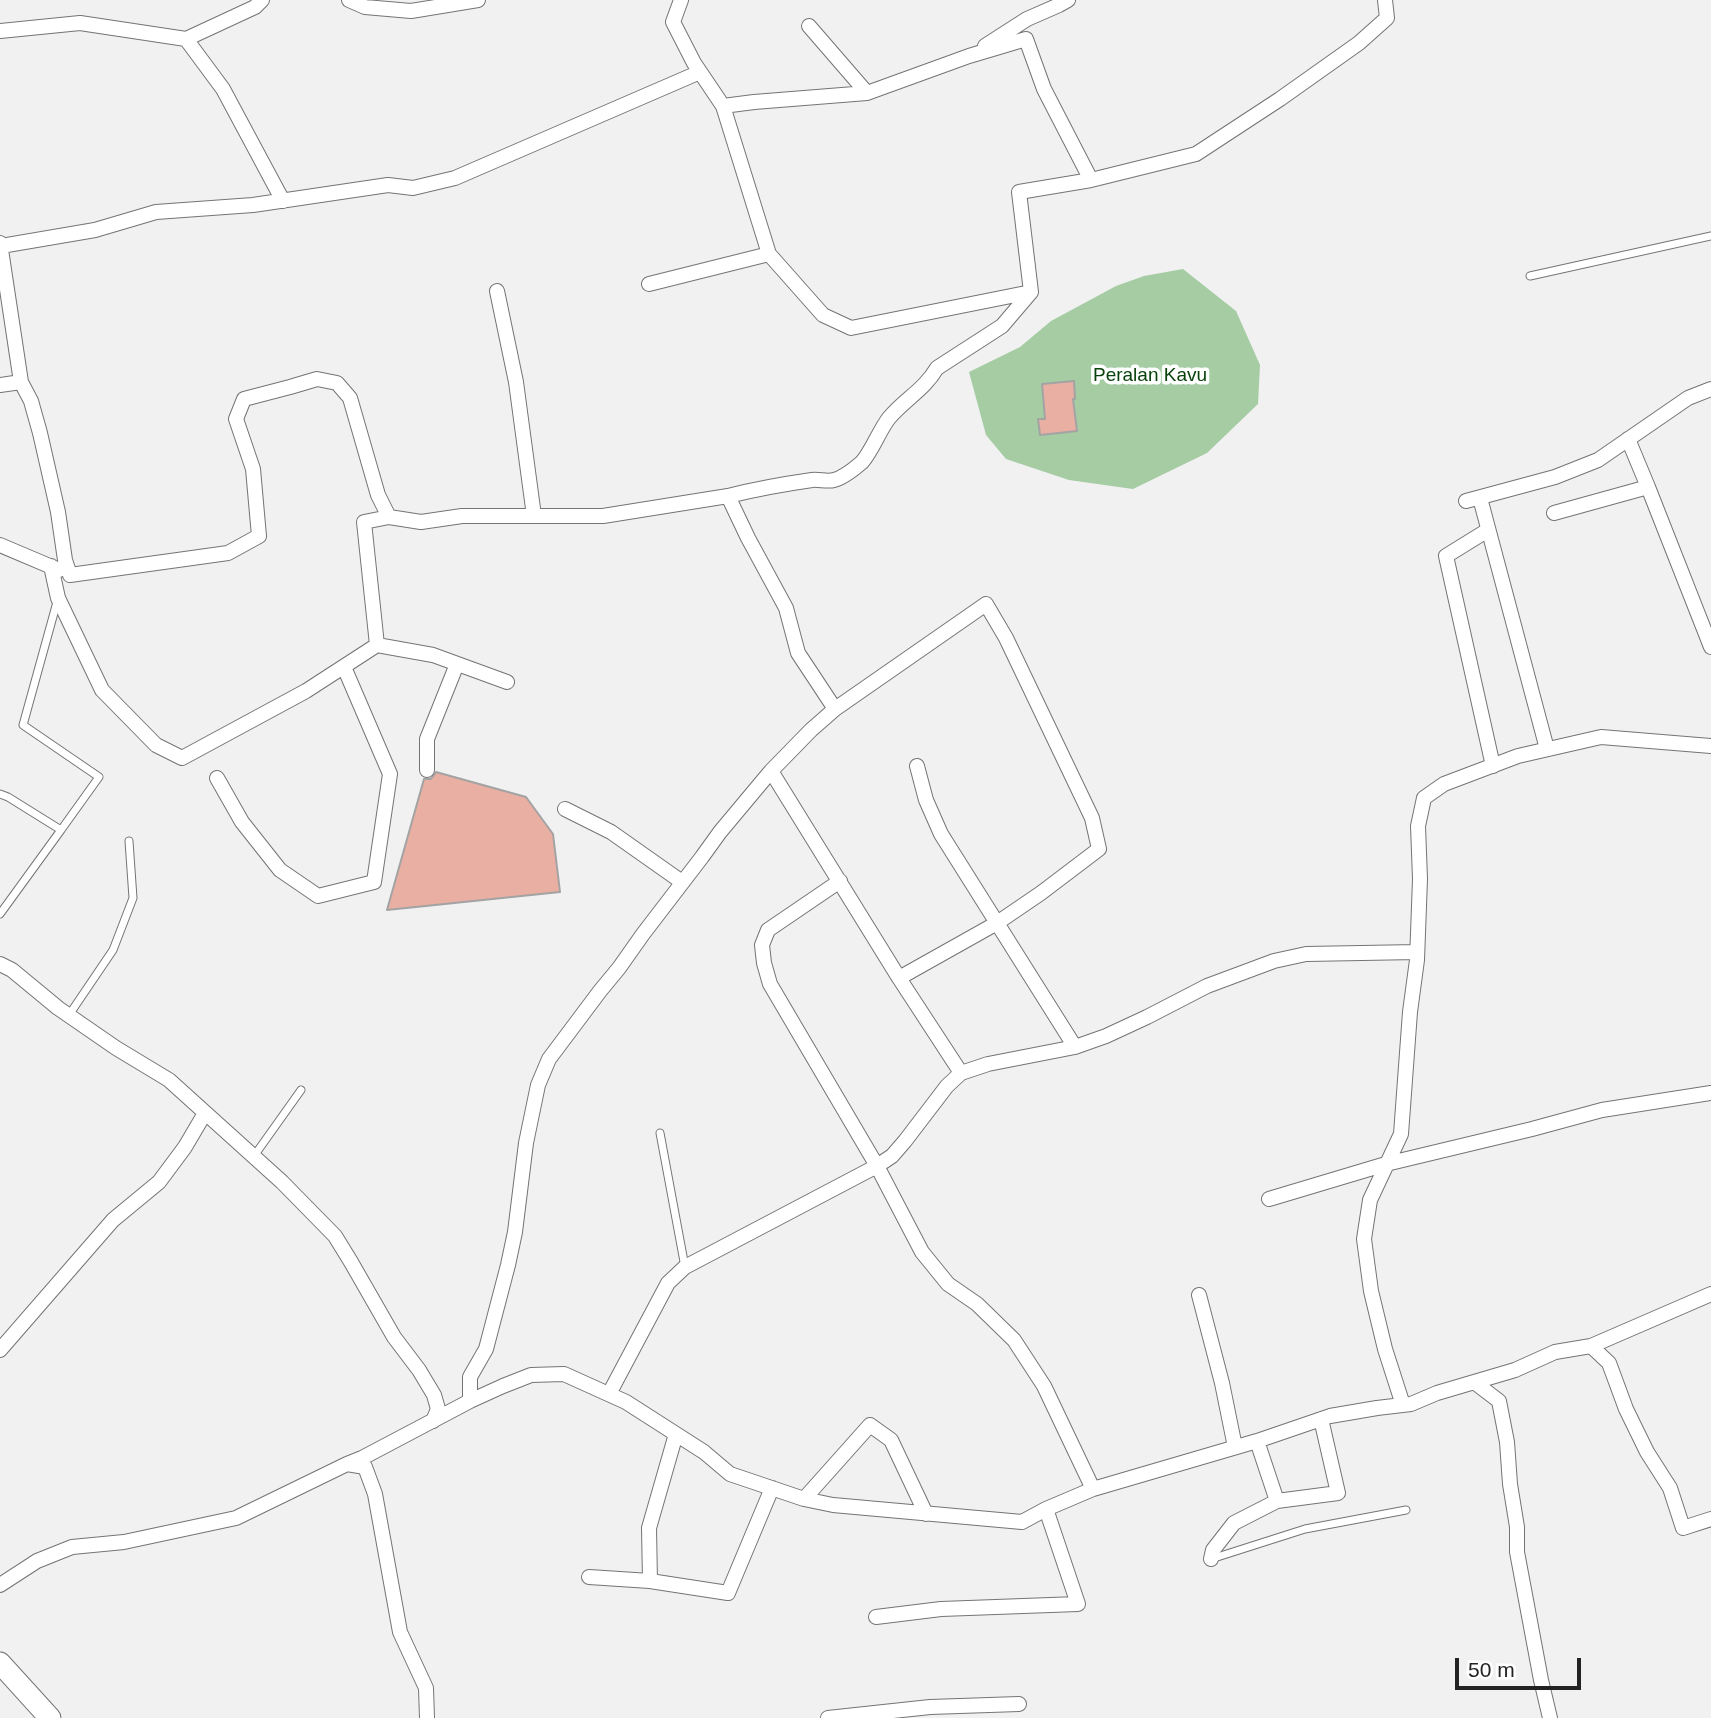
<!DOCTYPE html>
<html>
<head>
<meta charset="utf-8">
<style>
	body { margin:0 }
	#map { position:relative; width:1711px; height:1718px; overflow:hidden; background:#f1f1f2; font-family:Arial,sans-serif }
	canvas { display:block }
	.scale { position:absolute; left:1455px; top:1658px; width:126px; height:32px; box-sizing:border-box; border:4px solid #232324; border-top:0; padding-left:9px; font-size:21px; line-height:24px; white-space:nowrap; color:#232324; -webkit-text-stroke:5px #fff; paint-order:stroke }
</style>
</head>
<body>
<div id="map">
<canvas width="1711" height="1718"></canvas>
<div class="scale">50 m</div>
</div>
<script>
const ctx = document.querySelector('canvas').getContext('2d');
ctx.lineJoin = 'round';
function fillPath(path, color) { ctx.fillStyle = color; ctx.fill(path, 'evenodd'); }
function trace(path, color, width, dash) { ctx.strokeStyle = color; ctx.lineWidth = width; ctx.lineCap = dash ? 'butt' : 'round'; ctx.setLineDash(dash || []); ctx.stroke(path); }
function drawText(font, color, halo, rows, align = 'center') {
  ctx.font = font + ' Arial,sans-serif'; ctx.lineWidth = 7; ctx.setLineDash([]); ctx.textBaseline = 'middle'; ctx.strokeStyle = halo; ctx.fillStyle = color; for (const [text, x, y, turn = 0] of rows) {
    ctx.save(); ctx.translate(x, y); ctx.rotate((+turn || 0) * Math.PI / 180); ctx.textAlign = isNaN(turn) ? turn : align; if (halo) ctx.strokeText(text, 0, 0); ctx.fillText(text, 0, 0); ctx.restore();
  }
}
const forest = new Path2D(`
	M 1183,269 L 1236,311 L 1260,365 L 1258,404 L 1207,453 L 1133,489 L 1069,480 L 1006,459 L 986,435 L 969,372 L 1020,347 L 1051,321 L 1116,286 L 1144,276 Z`);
const building = new Path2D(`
	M 1074,381 L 1075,399 L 1073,399 L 1077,431 L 1040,435 L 1038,419 L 1045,419 L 1042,384 Z
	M 436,772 L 526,797 L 553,834 L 560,892 L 387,910 L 424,779 L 431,779 Z`);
const lane = new Path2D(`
	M 1530,276 L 1711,236
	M 57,602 L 23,725 L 99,777 L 61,830
	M 0,794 L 8,797 L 61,830 L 0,914
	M 69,1015 L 113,950 L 133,898 L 129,841
	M 660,1133 L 685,1267
	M 254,1156 L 301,1090
	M 1211,1559 L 1305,1529 L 1406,1510`);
const street = new Path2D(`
	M 349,0 L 365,7 L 411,11 L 478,0
	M 681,0 L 673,22 L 694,63 L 723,106 L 769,254 L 823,315 L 851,328 L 1031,292
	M 809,26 L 867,93 L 969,56 L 1026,39 L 1044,89 L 1091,180
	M 0,31 L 80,23 L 186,39 L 255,7 L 262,0
	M 186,39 L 223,89 L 283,201
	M 985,46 L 1027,19 L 1059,5 L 1068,0
	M 723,106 L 754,102 L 867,93
	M 0,243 L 21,382
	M 1,246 L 95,230 L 156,212 L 253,205 L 388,185 L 413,188 L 455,178 L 700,72
	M 649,284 L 769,254
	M 497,291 L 516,382 L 534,516
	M 0,385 L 21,382 L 31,401 L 40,433 L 58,512 L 65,560 L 70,575 L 228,553 L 259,536 L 253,469 L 236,419 L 244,399 L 290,387 L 317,379 L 337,383 L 350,398 L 378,495 L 389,517 L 421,522 L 462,516 L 603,516 L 728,496 L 748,538 L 786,608 L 798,653 L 835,709 L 811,730 L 771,771 L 720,832 L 702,857 L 643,934 L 619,968 L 600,991 L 549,1059 L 538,1085 L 526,1143 L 515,1232 L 508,1265 L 486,1349 L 470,1377 L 470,1401
	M 1648,487 L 1711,647
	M 728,496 C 756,489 784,484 812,480 C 819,479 827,482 834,480 C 842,478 854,469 861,463 C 870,455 880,429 889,418 C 905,399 924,390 937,368 L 1002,326 L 1031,292 L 1019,192 L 1091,180 L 1196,154 L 1280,99 L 1359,43 L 1387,18 L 1385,0
	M 1480,498 L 1547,749
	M 1466,501 L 1555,477 L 1598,460 L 1688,398 L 1711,389
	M 1554,513 L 1648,487 L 1628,439
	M 1488,530 L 1446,556 L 1493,766
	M 0,545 L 59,570
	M 51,566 L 58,598 L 102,690 L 156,745 L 182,758 L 306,691 L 377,645 L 364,522 L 389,517
	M 377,645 L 433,655 L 507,682
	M 835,709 L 986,604 L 1006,638 L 1092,818 L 1099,849 L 1041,893 L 997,923 L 899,978 L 961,1073
	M 917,766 L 926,800 L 941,834 L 1075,1047
	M 427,770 L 427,739 L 457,664
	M 771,771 L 899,978
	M 217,778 L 242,822 L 280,870 L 318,896 L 374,882 L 390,774 L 344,667
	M 565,809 L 611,832 L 682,882
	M 840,881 L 768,930 L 762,945 L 764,963 L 770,984 L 877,1166 L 922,1252 L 948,1284 L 977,1304 L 1014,1340 L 1044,1386 L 1093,1489
	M 0,964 L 12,970 L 58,1008 L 116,1048 L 169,1080 L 282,1182 L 335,1236 L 351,1262 L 394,1337 L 419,1370 L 434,1395 L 438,1409 L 433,1421
	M 1269,1199 L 1386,1164 L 1532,1129 L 1602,1110 L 1711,1093
	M 1199,1295 L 1222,1383 L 1235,1447
	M 1591,1346 L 1711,1294
	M 0,1350 L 113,1220 L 159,1182 L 185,1147 L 205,1113
	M 1474,1382 L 1499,1401 L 1507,1442 L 1510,1484 L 1517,1527 L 1517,1552 L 1541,1680 L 1550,1718
	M 609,1394 L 668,1283 L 685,1267 L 877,1166 L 892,1156 L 905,1141 L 947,1086 L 961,1073 L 988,1064 L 1075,1047 L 1106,1036 L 1147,1017 L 1207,986 L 1274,961 L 1306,954 L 1417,952
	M 1403,1405 L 1385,1349 L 1371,1291 L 1364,1239 L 1370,1200 L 1401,1134 L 1410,1012 L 1417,960 L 1420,879 L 1418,826 L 1424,798 L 1444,784 L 1518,756 L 1601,737 L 1711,746
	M 676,1434 L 649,1528 L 650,1581 L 728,1593 L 772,1488
	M 1257,1441 L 1277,1501 L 1338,1493 L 1321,1419
	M 347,1464 L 362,1458 L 470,1401 L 503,1386 L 531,1375 L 564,1374 L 626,1402 L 704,1452 L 730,1474 L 804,1499 L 833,1505 L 1022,1522 L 1046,1509 L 1093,1489 L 1257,1441 L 1330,1416 L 1377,1408 L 1411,1404 L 1437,1393 L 1515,1370 L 1555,1352 L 1591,1346 L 1609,1363 L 1626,1409 L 1647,1452 L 1670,1488 L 1683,1528 L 1711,1519
	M 804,1499 L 870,1425 L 891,1440 L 926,1514
	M 1211,1559 L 1213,1550 L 1234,1523 L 1277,1501
	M 589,1577 L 650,1581
	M 0,1585 L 37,1561 L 72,1547 L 124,1542 L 236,1518 L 347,1464 L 365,1467 L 375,1494 L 400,1632 L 426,1688 L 427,1718
	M 876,1617 L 941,1609 L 1078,1604 L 1046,1509
	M 828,1718 L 930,1707 L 1019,1704`);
const secondary = new Path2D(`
	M 0,1663 L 50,1718`);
const parkNames = [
	["Peralan Kavu",1150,376]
];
fillPath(forest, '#a5cca3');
fillPath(building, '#e9afa3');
trace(building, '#a4a3a3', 2);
trace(lane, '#747475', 9);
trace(street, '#747475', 16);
trace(secondary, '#747475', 23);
trace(lane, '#fff', 7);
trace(street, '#fff', 14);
trace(secondary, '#fff', 21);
drawText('19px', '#0a420c', '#fff', parkNames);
</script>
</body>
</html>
